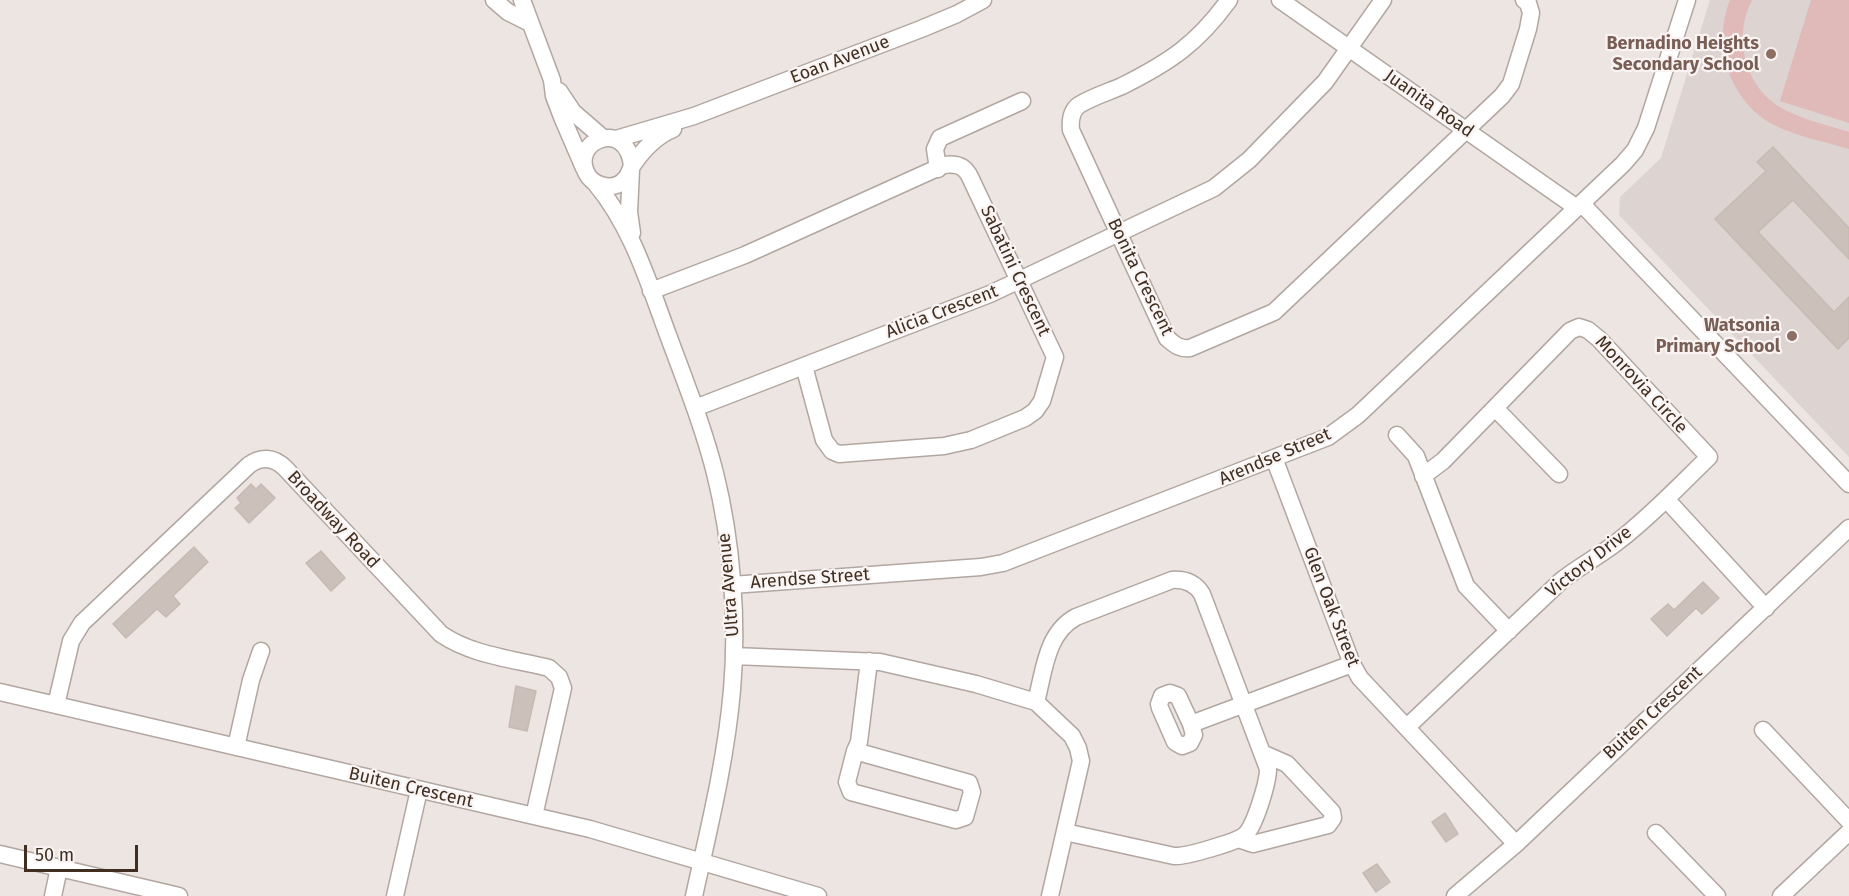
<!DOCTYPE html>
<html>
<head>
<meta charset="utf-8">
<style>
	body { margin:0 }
	#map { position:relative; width:1849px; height:896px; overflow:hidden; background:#ede5e2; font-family:"Fira Sans",sans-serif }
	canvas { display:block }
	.scale { position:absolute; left:24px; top:845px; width:114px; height:27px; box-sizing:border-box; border:3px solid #402f20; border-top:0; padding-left:8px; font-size:18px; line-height:21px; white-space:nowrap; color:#402f20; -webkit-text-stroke:4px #f9f4f3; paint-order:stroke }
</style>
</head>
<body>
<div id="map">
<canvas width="1849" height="896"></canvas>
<div class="scale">50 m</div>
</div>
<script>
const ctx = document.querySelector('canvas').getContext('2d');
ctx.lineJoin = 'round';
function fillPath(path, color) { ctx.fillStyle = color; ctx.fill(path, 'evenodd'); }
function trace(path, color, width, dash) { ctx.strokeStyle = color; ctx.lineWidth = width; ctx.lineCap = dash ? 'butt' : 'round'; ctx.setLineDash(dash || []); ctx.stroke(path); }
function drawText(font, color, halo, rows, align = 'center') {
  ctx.font = font + ' "Fira Sans",sans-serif'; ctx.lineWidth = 4.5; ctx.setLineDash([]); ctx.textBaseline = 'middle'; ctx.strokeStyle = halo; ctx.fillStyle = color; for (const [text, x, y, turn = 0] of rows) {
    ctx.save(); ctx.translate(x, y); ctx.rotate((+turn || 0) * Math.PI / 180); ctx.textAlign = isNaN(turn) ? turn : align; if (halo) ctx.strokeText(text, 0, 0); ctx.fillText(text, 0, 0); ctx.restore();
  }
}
const built = new Path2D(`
	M 1710,0 L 1849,0 L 1849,457 L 1619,215 L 1620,197 L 1661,158 Z`);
const green = new Path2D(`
	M 1730,0 L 1752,0 C 1732,38 1745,88 1783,109 C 1803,120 1828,125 1849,132 L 1849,149 C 1826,142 1800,137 1778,127 C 1731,105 1711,47 1730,0 Z
	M 1811,0 L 1849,0 L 1849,123 L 1780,101 Z`);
const building = new Path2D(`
	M 1773,147 L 1849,228 L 1849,259 L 1793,200 L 1758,232 L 1834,312 L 1849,297 L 1849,338 L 1838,349 L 1715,219 L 1766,171 L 1757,162 Z
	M 251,484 L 256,489 L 261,484 L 275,498 L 249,523 L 235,508 L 241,503 L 237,498 Z
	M 194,547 L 208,562 L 173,596 L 180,604 L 166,617 L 157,609 L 126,638 L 113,624 Z
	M 321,551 L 345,578 L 331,591 L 306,563 Z
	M 1703,582 L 1719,598 L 1702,614 L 1696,608 L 1667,636 L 1651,619 L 1668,604 L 1674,610 Z
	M 516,686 L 536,691 L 527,731 L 509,727 Z
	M 1445,813 L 1458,834 L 1446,842 L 1432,822 Z
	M 1377,864 L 1390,882 L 1376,892 L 1363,873 Z`);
const minor = new Path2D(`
	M 494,0 L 508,12 L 530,23
	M 522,0 L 552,80 L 554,96 L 562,117 L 584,168
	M 1229,0 C 1197,44 1170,62 1122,86 C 1108,92 1092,97 1079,105 C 1071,111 1070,120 1071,130 L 1167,338 C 1175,345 1179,349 1190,348 L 1274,312 L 1502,96 L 1511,84 L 1528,29 L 1531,13 L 1528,3 L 1524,0
	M 1280,0 L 1577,208
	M 559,91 L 573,112 L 603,138
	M 616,139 L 694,116 L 921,29 L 957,14 L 983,0
	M 632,166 C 627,117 569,141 587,174 C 590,180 595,183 601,185 C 610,188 620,186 626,178 C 629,175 630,170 632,166 C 642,151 656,136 673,129
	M 938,169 L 935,149 L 940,138 L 1022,101
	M 631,170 L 629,212 L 632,233
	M 596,184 C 632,227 649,284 668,335 C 685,381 703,426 715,473 C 732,541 738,621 732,690 C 726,760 709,828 694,896
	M 1582,204 L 1849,484
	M 651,291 L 745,255 L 944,165 C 956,163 965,166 970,177 L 1055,357 L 1042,401 L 1035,411 L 1025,418 L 971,440 L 944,446 L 839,454 L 832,451 L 824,440 L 804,366
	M 695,408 L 990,294 L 1214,188 L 1249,160 L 1325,82 L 1383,0
	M 1495,408 L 1559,474
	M 1397,435 L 1416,456 L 1466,586 L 1509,631
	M 1274,458 L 1352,664 L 1360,678 L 1516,844
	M 1666,499 L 1766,608
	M 732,585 L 981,567 L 1003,563 L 1328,437 L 1358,415 L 1623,164 L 1635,150 L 1646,128 L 1687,0
	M 734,656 L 880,662 L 976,684 L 1036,702 L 1072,736 L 1078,748 L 1081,761 L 1050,896
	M 0,692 L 590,829 L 818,896
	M 1036,702 C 1044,672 1046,633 1076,617 L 1172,580 C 1185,579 1195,583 1202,594 L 1268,769 C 1268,782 1255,826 1245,835 C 1237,842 1185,857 1174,856 L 1065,832
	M 56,705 L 71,641 L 82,623 L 249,465 C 261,456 274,457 285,468 L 441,634 C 471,655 513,659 549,668 L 559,677 L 563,688 L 534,816
	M 1191,724 L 1194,735 L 1190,743 L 1182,746 L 1175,742 L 1160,708 L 1159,704 L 1162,696 L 1170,693 L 1178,696 L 1191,724 L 1352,664
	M 1407,727 L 1562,580 C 1580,566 1599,556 1616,543 C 1650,517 1679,486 1709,457 L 1599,339 L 1588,330 L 1579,327 L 1570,331 L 1443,461 L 1423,476
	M 1763,730 L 1849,821
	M 236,747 L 251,680 L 261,651
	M 855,751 L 969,783 L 972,792 L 965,817 L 956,820 L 851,792 L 847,782 Z
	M 855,751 L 859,742 L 869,661
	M 1656,833 L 1717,896
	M 1238,839 L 1253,844 L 1328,825 L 1333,818 L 1332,812 L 1287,764 L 1262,753
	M 0,854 L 179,896
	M 53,896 L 59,868
	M 395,896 L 419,790
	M 1455,896 L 1516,844 L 1849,528
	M 1781,896 L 1849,832`);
const markers = [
	[1771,54,6,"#8d6e63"],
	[1792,336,6,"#8d6e63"]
];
const educationNames = [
	["Bernadino Heights",1759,44],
	["Secondary School",1759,65],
	["Watsonia",1780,326],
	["Primary School",1780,347]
];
const streetNames = [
	["Eoan Avenue",840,60,-21],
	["Juanita Road",1429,104,35],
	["Sabatini Crescent",1015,271,65],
	["Bonita Crescent",1140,277,64],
	["Alicia Crescent",942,312,-21],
	["Monrovia Circle",1641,385,47],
	["Arendse Street",1275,457,-23],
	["Broadway Road",333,520,47],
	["Victory Drive",1589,562,-38],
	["Arendse Street",810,579,-4],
	["Ultra Avenue",729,585,-95],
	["Glen Oak Street",1331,607,69],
	["Buiten Crescent",1653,713,-43],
	["Buiten Crescent",411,788,13]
];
fillPath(built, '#ddd3d0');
fillPath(green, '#e0b9b9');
fillPath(building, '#cbc0ba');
trace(building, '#c7bab3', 1.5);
trace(minor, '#b2a7a0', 19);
trace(minor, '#fff', 16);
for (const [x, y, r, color] of markers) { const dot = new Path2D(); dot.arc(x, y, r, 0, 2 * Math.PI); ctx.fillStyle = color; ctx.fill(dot); trace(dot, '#f9f4f3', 2); }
drawText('bold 18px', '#785e54', '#f9f4f3', educationNames, 'right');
drawText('18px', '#402f20', '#f9f4f3', streetNames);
</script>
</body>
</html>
